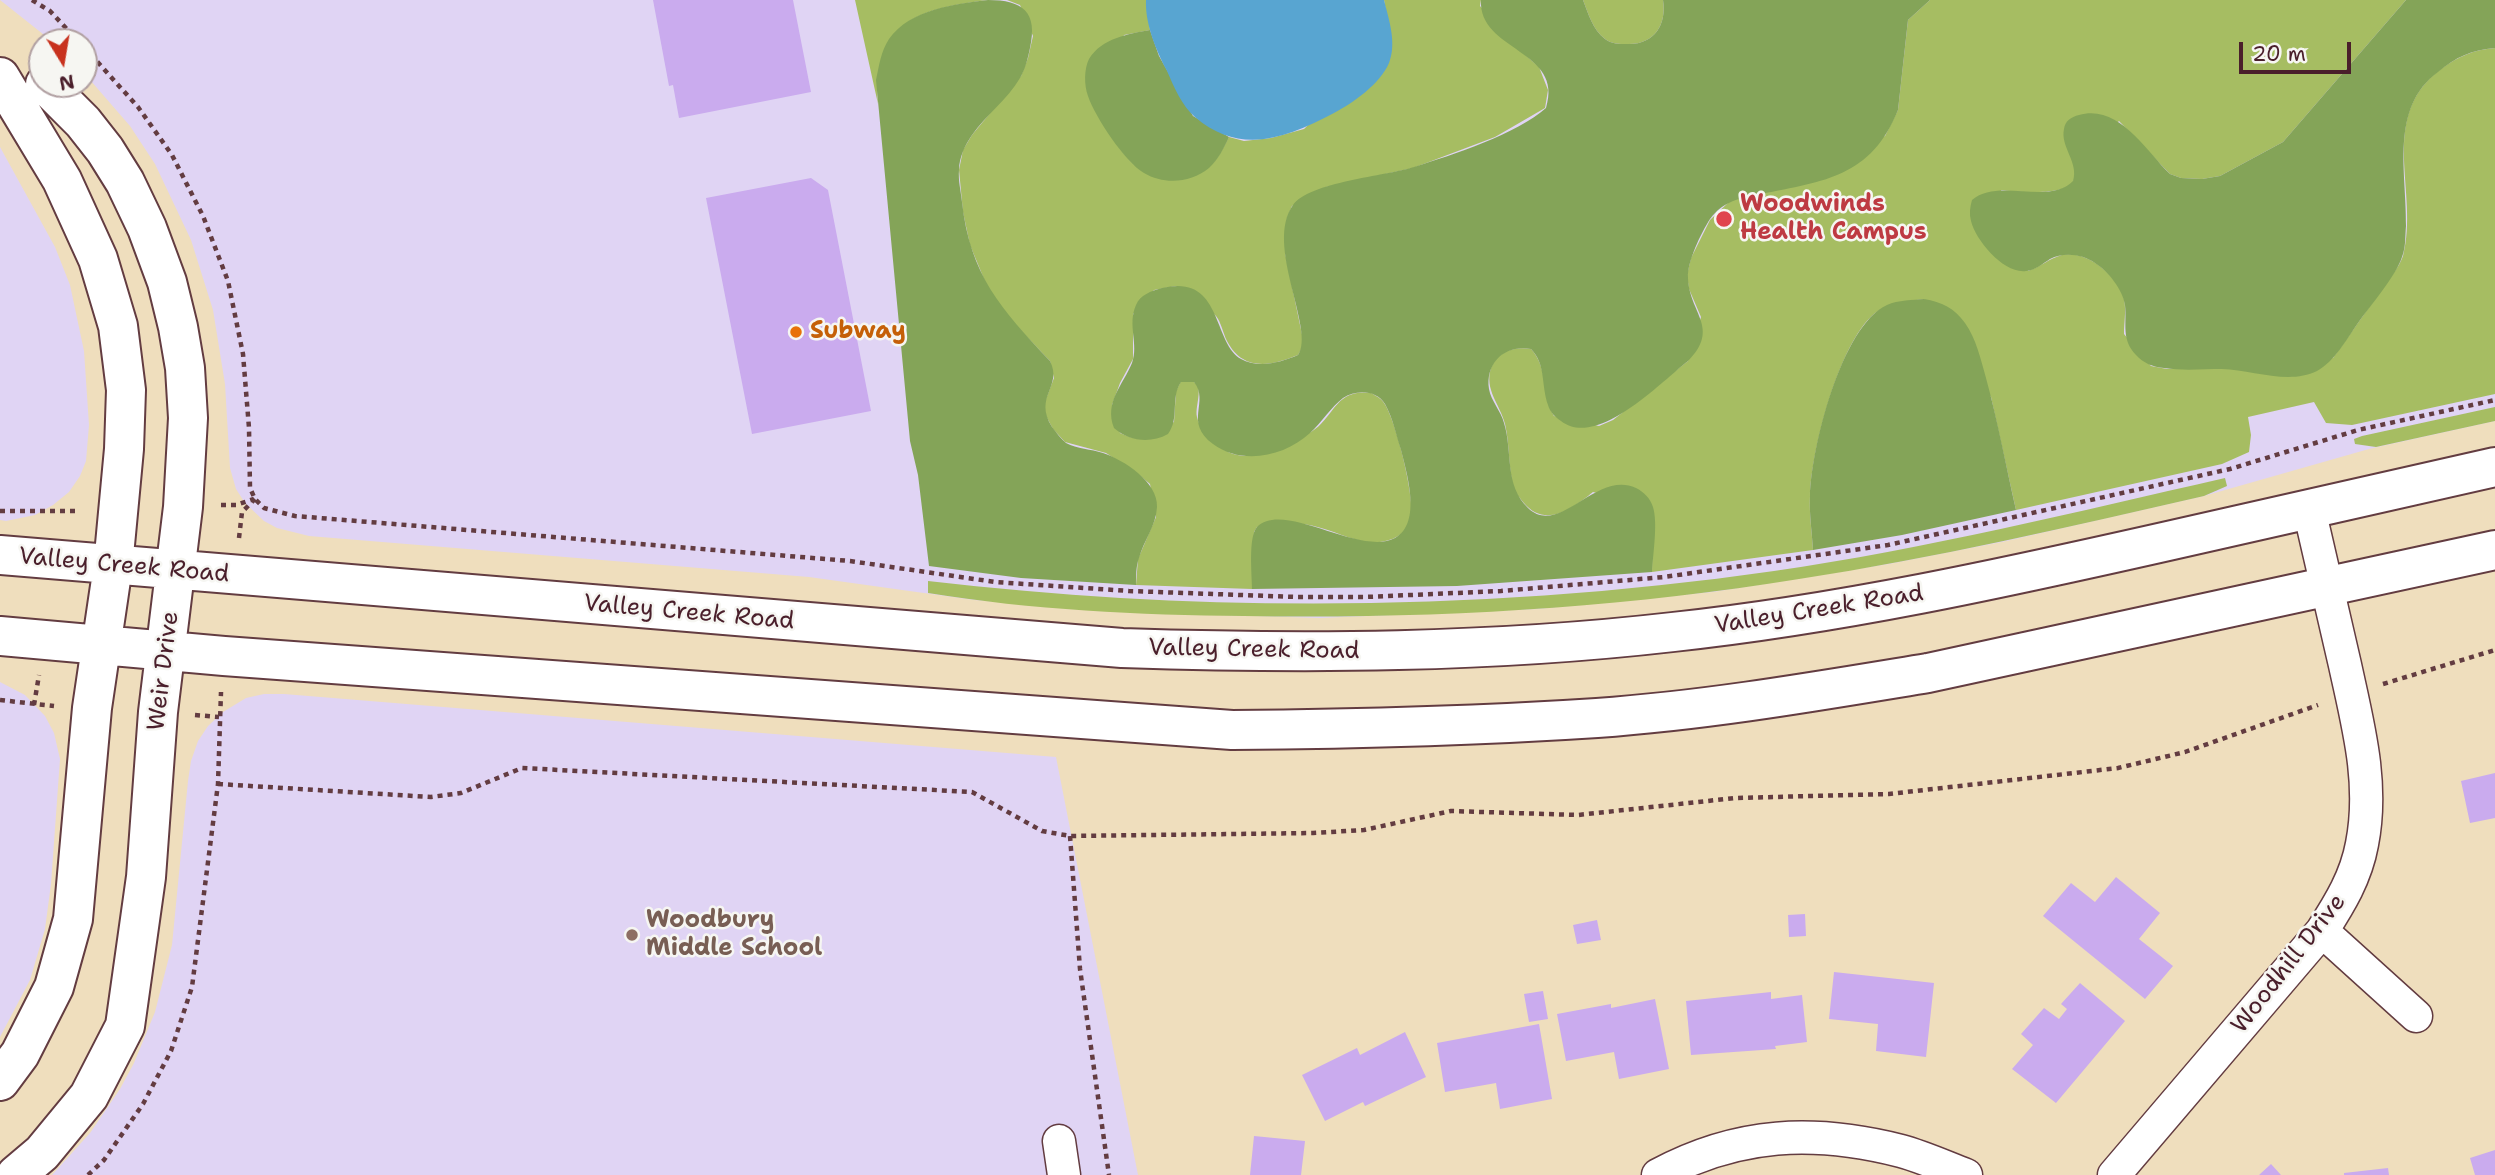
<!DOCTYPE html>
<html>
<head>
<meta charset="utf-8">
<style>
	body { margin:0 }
	#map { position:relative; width:2495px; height:1175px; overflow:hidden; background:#efdebd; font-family:"Shantell Sans",sans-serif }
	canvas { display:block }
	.north { position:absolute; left:28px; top:28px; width:70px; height:70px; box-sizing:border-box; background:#f6f6f2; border:2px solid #b1a0a2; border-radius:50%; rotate:169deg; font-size:19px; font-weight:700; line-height:28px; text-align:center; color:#4a1f2b }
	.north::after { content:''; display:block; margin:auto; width:24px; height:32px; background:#c8321e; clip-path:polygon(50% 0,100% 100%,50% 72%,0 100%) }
	.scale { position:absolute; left:2239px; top:42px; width:112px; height:32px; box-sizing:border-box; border:4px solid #4a1f2b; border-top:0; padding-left:9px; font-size:21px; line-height:24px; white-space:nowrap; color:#4a1f2b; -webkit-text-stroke:5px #f6f6f2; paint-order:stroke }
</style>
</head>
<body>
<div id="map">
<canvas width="2495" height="1175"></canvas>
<div class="north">N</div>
<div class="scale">20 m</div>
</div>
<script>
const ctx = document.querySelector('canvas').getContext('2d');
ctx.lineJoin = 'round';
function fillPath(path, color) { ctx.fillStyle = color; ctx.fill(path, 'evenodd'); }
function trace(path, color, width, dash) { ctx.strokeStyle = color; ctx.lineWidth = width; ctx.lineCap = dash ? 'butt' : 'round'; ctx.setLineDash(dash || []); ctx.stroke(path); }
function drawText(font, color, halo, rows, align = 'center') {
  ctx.font = font + ' "Shantell Sans",sans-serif'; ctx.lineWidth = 5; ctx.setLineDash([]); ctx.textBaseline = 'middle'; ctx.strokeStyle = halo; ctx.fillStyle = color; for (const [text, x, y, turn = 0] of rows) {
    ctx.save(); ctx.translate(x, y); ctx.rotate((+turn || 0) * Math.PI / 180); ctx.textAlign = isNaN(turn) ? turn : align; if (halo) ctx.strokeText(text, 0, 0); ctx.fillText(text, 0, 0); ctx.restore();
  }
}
const built = new Path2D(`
	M 0,0 L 2495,0 L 2495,421 L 2369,449 L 2204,496 L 2002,542 L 1889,564 L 1713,592 L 1537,609 L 1320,618 L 1125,612 L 974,600 L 809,577 L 309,536 L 277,528 L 264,521 L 245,503 L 236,489 L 230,468 L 225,384 L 213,310 L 191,240 L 155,164 L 130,126 L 84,73 L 84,42 L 53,42 Z
	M 0,147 L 55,247 L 70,285 L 84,351 L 89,425 L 86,461 L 80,476 L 69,492 L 53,505 L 35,515 L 6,521 L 0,520 Z
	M 0,682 L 25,695 L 45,716 L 54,733 L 60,759 L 51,884 L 45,929 L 30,980 L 0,1037 Z
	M 264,694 L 284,694 L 1056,757 L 1138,1175 L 52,1175 L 90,1133 L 120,1089 L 134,1063 L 155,1012 L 172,945 L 188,781 L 191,761 L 198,741 L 208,726 L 223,712 L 246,698 Z`);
const green = new Path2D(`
	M 855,0 L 988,0 C 917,9 873,22 878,104 Z
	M 1007,0 L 1146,0 L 1150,30 L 1124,35 L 1093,106 C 1114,139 1136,189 1183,178 C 1211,171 1216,162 1229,137 L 1244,141 L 1271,138 L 1304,129 L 1392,45 L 1384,0 L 1481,0 L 1480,6 L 1523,53 L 1539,67 L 1548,90 L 1545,108 L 1495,137 L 1413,168 L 1326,187 L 1292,206 L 1287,218 L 1285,253 L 1304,344 L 1298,355 C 1271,366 1243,372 1227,341 C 1223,333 1221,322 1216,316 C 1206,304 1189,295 1176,286 L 1154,290 L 1133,314 L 1133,359 L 1120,383 L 1112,405 L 1120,433 C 1144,445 1153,434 1174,422 L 1176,391 L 1181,381 C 1210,377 1194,404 1197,417 C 1201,436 1224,455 1244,456 C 1251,457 1303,436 1311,432 C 1335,417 1335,388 1371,393 C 1376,396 1381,398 1384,403 C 1396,420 1415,498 1411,518 C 1409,529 1400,537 1389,540 C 1365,548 1344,534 1321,528 C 1299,521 1280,522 1257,527 L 1254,532 L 1252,589 L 1136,585 L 1138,559 L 1156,517 L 1150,484 L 1137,473 L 1106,453 L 1065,442 L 1053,429 L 1045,414 L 1044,404 L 1054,378 L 1050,361 L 1009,318 L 989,291 L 970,245 L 963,212 L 959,170 L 963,150 L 972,135 L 1021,76 L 1028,58 L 1033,36 L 1020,5 Z
	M 1583,0 L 1663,0 C 1667,25 1654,45 1627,44 C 1619,44 1612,44 1605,39 C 1593,30 1588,13 1583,0 Z
	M 1930,0 L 2406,0 L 2283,142 L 2220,176 L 2202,179 L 2181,178 L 2170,174 L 2119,121 L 2074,165 C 2075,171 2076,177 2073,182 C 2064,196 2016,192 2001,190 L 2028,271 C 2040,267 2050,258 2062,255 C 2086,250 2115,274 2123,295 C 2127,307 2124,322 2124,334 L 2151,366 L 2167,369 L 2225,369 L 2333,358 C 2349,336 2364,314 2380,292 C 2387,281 2399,268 2403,256 C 2420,192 2376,117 2441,69 C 2459,56 2473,50 2495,48 L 2495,394 L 2352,425 L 2326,423 L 2314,402 L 2248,417 L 2251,435 L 2249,452 L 2222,464 L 2016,510 L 1991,397 L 1924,299 C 1908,301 1892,302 1878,311 C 1840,336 1811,452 1810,496 C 1809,513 1812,532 1813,550 L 1652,572 L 1653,508 L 1593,492 C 1572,509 1545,529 1523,502 C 1520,498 1516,494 1514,489 C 1508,468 1510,445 1505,424 C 1500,404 1484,390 1491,368 C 1497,351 1515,346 1531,349 C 1548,367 1542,395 1554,416 L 1599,426 L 1613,420 L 1688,361 L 1701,317 L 1689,289 L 1687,275 L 1691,258 L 1710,220 L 1730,201 L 1885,136 L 1898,110 L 1908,20 Z
	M 2495,407 L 2495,421 L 2376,447 L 2355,444 L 2354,439 L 2362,436 Z
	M 2225,478 L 2227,486 L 2204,496 C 2070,527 1935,558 1799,579 C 1616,609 1429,619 1244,616 C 1139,615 1032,610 928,593 L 928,581 C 1209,614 1494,611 1774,571 C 1926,549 2076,512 2225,478 Z`);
const forest = new Path2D(`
	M 988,0 C 1023,0 1038,12 1030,48 C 1028,58 1025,70 1020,78 C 1007,100 986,115 972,135 C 965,145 959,158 959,170 C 958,180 961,192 962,202 C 970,275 1001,309 1050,361 C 1063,387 1033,396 1052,427 C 1056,432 1061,439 1066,443 C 1077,449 1091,449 1103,453 C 1124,460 1158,482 1157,507 C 1156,526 1144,540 1139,558 C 1136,566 1136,576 1136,585 L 1021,578 L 929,566 L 918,475 L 910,441 L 876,80 C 879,66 881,51 889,39 C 910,9 956,4 988,0 Z
	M 1481,0 L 1583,0 C 1588,13 1593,30 1605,39 C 1612,44 1619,44 1627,44 C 1654,45 1667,25 1663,0 L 1930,0 L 1908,20 L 1898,110 C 1871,177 1825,181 1761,194 C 1740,198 1723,201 1710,219 C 1701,233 1687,262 1688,278 C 1689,313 1721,328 1688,361 C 1660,383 1597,449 1561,421 C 1555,417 1550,412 1548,405 C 1541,385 1546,364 1531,349 C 1506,344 1485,362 1489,389 C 1491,401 1501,411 1504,423 C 1513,452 1504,485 1528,508 C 1559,538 1597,469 1636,488 C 1644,492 1650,498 1653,507 C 1658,523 1653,554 1652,572 L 1457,586 L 1252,589 C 1252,575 1248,537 1257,527 C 1284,500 1360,557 1395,538 C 1422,523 1407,474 1401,450 C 1396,435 1393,418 1385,404 C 1377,390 1356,389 1343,398 C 1331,407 1322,422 1310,433 C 1285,456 1243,466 1213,444 C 1183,422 1210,402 1194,382 L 1181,382 C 1170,398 1180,418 1168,434 C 1150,444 1129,441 1114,428 C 1104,402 1123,385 1132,363 C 1139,344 1127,325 1136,305 C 1140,295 1151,291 1162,288 C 1223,273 1212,342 1241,359 C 1258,369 1282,362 1298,355 C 1316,330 1264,245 1293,205 C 1309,182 1386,176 1414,167 C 1452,155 1517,134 1546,108 C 1565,50 1478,51 1481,0 Z
	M 2406,0 L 2495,0 L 2495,48 C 2471,50 2456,57 2438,72 C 2389,108 2407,174 2406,226 C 2405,236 2406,247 2402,257 C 2396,276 2370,306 2358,323 C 2346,340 2335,361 2317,371 C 2289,385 2252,370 2222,369 C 2203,369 2183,371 2164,368 C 2153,367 2143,363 2136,355 C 2121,339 2127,325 2125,305 C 2123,290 2108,271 2095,263 C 2082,254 2064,252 2050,259 C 2042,264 2036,270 2026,271 C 2004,274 1976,241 1971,221 C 1969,214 1970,207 1972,200 C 1998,177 2049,206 2073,181 C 2079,162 2060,147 2064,129 C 2065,121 2071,117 2079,115 C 2119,104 2145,150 2170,174 L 2181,178 L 2202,179 L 2220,176 L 2283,142 Z
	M 1150,30 L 1159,56 L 1193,116 L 1229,137 C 1224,148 1218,160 1209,168 C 1191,183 1164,185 1144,173 C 1125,162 1095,117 1088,96 C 1084,85 1084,69 1089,59 C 1102,38 1128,34 1150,30 Z
	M 1924,299 C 1942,302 1954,308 1965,323 C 1976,338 1981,360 1986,378 C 1998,422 2006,466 2016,510 L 1902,535 L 1813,550 C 1812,532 1809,513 1810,496 C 1811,449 1841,326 1887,305 C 1898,300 1913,300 1924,299 Z`);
const water = new Path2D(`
	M 1146,0 L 1384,0 C 1389,20 1397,43 1389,63 C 1380,84 1353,103 1334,113 C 1287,138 1240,156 1195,117 C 1182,106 1174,87 1167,71 C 1156,50 1145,24 1146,0 Z`);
const building = new Path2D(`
	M 653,0 L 793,0 L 811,92 L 679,118 L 673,85 L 669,86 Z
	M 811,178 L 828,190 L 871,411 L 752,434 L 706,198 Z
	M 2495,773 L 2495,818 L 2470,823 L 2461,781 Z
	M 2116,877 L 2160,913 L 2139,939 L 2173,966 L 2145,999 L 2043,916 L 2071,883 L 2095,902 Z
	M 1805,914 L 1806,936 L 1789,937 L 1788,915 Z
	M 1597,920 L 1601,940 L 1577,944 L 1573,925 Z
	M 1834,972 L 1934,983 L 1926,1057 L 1876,1051 L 1878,1024 L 1829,1019 Z
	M 2080,983 L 2125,1021 L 2056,1103 L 2012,1069 L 2033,1045 L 2021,1034 L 2044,1008 L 2059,1019 L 2067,1009 L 2061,1004 Z
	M 1543,991 L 1548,1019 L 1529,1022 L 1524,994 Z
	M 1771,992 L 1771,999 L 1802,995 L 1807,1042 L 1775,1046 L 1776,1049 L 1691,1055 L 1686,1001 Z
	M 1655,999 L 1669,1069 L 1619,1079 L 1614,1052 L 1566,1061 L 1557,1014 L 1611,1004 L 1611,1008 Z
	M 1539,1024 L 1552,1099 L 1500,1109 L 1496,1083 L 1445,1092 L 1437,1043 Z
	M 1405,1032 L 1426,1077 L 1365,1106 L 1363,1102 L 1325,1121 L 1302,1075 L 1357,1048 L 1360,1055 Z
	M 1254,1136 L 1305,1141 L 1301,1175 L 1250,1175 Z
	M 2495,1150 L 2495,1175 L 2475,1175 L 2470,1158 Z
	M 2271,1164 L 2281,1175 L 2259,1175 Z
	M 2388,1168 L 2389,1175 L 2344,1175 L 2344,1173 Z`);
const path = new Path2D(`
	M 32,0 L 50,11 L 79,42
	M 84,47 L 138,107 L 172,155 L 203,216 L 228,281 L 243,354 L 249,428 L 250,488 L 255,499 L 264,508 L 295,516 L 850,561 L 995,582 L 1129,591 L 1297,597 L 1365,597 L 1501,591 L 1664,577 L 1888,545 L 2230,469 L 2358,430 L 2495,400
	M 221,505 L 236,505 L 254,499
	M 0,511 L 80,511
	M 239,538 L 242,512 L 255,499
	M 2383,684 L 2495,650
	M 0,700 L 54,706
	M 34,705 L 39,675
	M 195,715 L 219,717
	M 218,784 L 431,797 L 461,793 L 522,768 L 972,792 L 1042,831 L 1070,836 L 1313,833 L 1364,830 L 1451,811 L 1578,815 L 1735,798 L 1889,794 L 2118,768 L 2185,752 L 2318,705
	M 1070,836 L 1080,969 L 1109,1175
	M 88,1175 L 104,1160 L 143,1104 L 171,1051 L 192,987 L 218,784 L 221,692`);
const street = new Path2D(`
	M 2322,931 L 2416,1016
	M 1059,1141 L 1064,1175
	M 1658,1175 C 1738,1132 1814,1129 1901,1151 C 1923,1157 1945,1167 1966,1175
	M 2114,1175 L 2322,931 C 2340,903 2356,877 2362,844 C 2374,783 2358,725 2345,665 C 2333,613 2321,561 2309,509`);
const secondary = new Path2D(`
	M 0,77 L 62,180 L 98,259 L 118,326 L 126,390 L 124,449 L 113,566 L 92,708 L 73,919 L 54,987 L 20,1054 L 0,1081
	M 0,555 L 1122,648 C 1307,654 1490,653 1673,632 C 1840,614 2004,578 2168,541 C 2277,516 2386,492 2495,467
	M 0,636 L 224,656 L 1232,730 C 1354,729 1476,726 1597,718 C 1709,710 1818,691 1928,673 L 2495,550
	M 16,1175 L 42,1153 L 89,1096 L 125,1026 L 146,877 L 158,712 L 183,507 L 188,418 L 185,368 L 178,327 L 167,282 L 147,228 L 125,182 L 105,150 L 83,122 L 45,84`);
const markers = [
	[1724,219,9,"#e0444e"],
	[796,332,7,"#e8710a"],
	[632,935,7,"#8d6e63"]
];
const healthNames = [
	["Woodwinds",1740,205],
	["Health Campus",1740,233]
];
const foodNames = [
	["Subway",810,332]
];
const streetNames = [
	["Valley Creek Road",124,566,5],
	["Valley Creek Road",1819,610,-9],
	["Valley Creek Road",689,613,5],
	["Valley Creek Road",1254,650,1],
	["Weir Drive",164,671,-83],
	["Woodhill Drive",2289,964,-52]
];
const educationNames = [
	["Woodbury",646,921],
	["Middle School",646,949]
];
fillPath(built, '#e0d4f4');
fillPath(green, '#a6bd62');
fillPath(forest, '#84a458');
fillPath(water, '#58a5d1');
fillPath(building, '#caabee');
trace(street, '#633c41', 35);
trace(secondary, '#633c41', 42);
trace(path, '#633c41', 4.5, [5, 5]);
trace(street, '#fff', 32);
trace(secondary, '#fff', 38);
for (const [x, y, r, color] of markers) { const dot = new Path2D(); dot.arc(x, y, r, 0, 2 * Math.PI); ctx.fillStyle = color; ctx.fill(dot); trace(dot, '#f6f6f2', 2.5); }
drawText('bold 24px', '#be3a42', '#f6f6f2', healthNames, 'left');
drawText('bold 24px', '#c56008', '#f6f6f2', foodNames, 'left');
drawText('24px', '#4a1f2b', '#f6f6f2', streetNames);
drawText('bold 24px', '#785e54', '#f6f6f2', educationNames, 'left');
</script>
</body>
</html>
